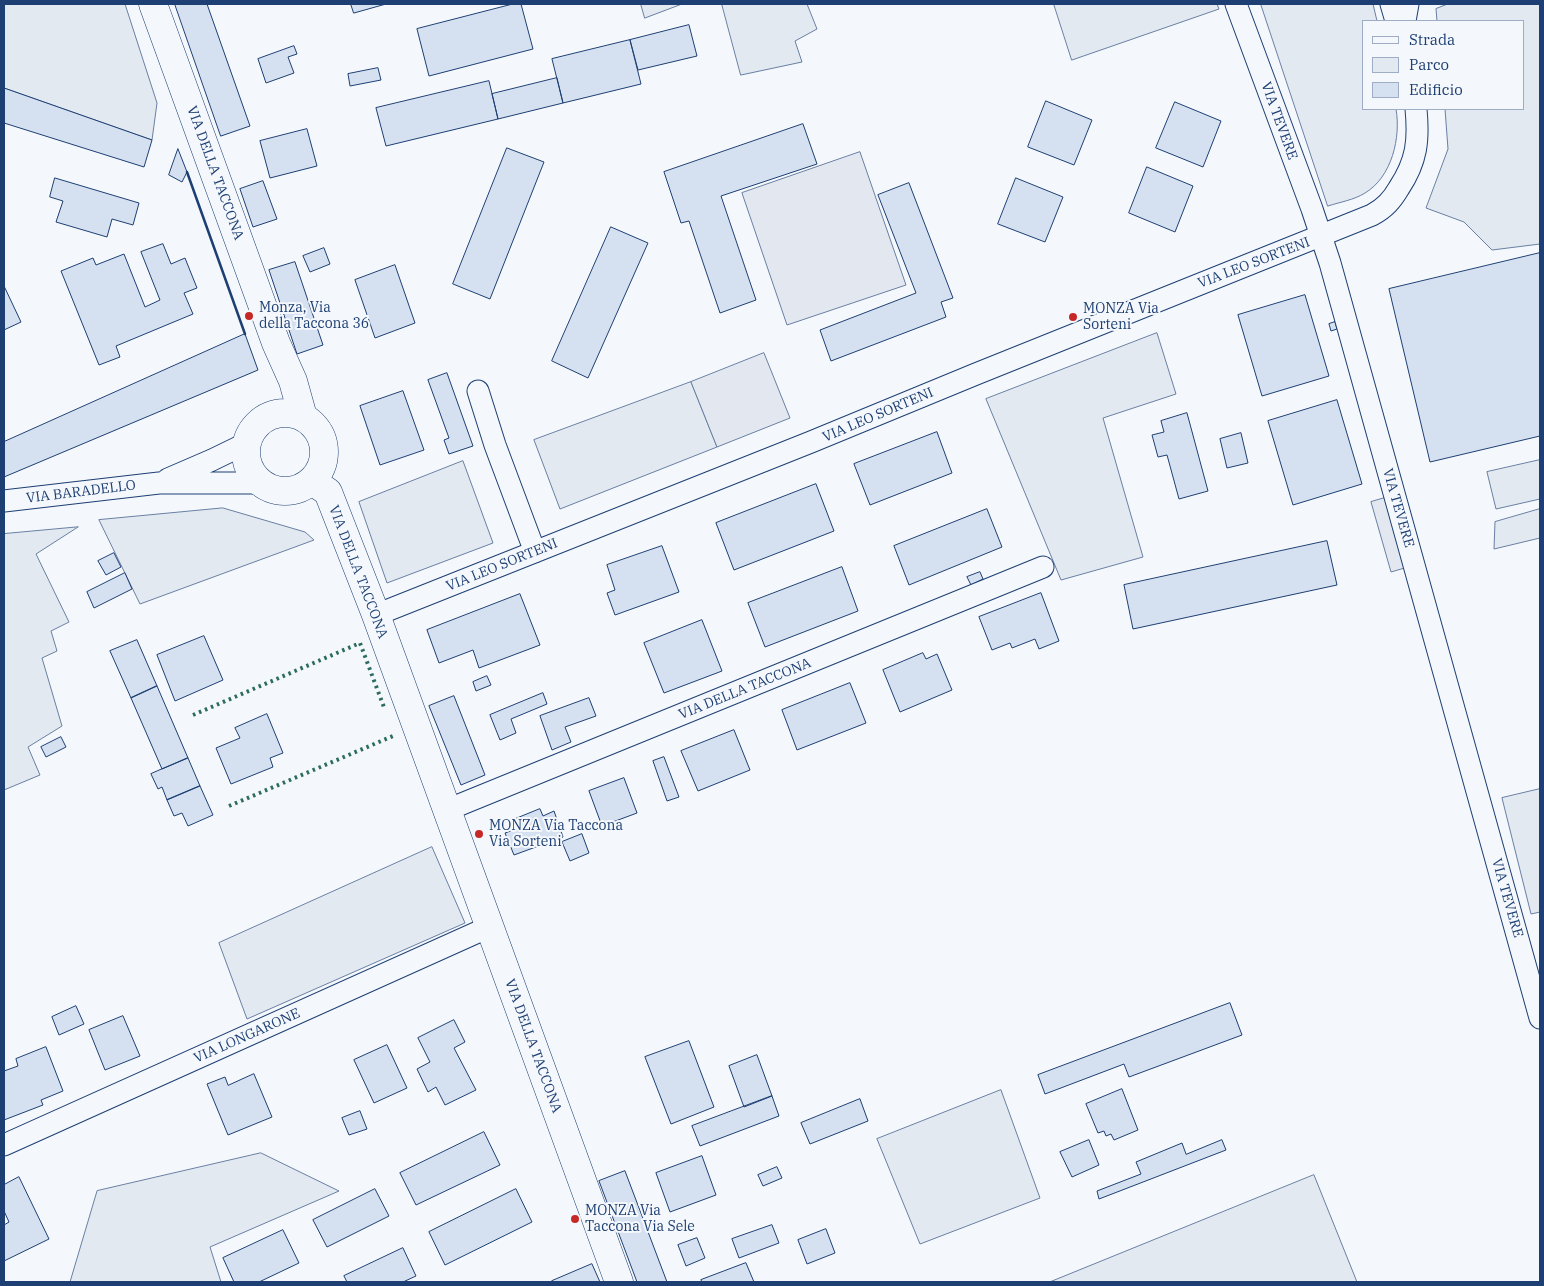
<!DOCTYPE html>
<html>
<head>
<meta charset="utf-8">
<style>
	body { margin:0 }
	#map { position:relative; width:1544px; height:1286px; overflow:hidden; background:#f4f7fb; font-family:"IBM Plex Serif",serif }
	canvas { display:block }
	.frame { position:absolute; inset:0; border:5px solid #1d3f73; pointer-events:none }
	.legend { position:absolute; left:1362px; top:20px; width:162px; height:90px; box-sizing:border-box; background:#f4f7fb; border:1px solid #9eadc5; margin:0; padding:6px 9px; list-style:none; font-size:15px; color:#1d3f73 }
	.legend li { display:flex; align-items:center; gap:10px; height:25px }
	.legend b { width:25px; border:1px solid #9eadc5 }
</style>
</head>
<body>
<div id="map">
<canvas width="1544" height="1286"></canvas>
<div class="frame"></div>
<ul class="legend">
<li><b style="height:6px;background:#f4f7fb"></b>Strada</li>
<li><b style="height:14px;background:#e3e9f0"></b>Parco</li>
<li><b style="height:14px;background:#d5e0f0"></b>Edificio</li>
</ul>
</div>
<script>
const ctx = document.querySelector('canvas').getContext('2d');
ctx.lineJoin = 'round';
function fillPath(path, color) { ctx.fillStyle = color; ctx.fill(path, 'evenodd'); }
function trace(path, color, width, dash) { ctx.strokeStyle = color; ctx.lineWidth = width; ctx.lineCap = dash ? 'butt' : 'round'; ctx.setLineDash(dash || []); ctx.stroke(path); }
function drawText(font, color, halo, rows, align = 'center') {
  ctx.font = font + ' "IBM Plex Serif",serif'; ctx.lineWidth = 4; ctx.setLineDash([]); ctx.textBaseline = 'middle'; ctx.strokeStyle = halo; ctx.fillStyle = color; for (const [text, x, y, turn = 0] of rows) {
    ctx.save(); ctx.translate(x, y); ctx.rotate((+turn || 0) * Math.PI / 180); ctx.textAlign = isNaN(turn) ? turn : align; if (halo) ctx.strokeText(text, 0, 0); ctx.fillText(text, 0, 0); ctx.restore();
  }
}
const green = new Path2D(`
	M 4,4 L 125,4 L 157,103 L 152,140 L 4,88 Z
	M 641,4 L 682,4 L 645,18 Z
	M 722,4 L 807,4 L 817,29 L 795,41 L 802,62 L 741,75 Z
	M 1054,4 L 1217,4 L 1219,9 L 1072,60 Z
	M 1261,4 L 1373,4 L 1377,21 L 1363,21 L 1363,109 L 1396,109 C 1401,137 1392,177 1365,193 C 1354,200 1340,202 1328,206 Z
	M 1448,4 L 1540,4 L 1540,244 L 1492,250 L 1464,222 L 1426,208 L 1448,149 L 1445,109 L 1523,109 L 1523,21 L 1437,21 L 1436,9 Z
	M 1157,333 L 1176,394 L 1103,418 L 1143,557 L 1061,580 L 986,399 Z
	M 691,382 L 717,447 L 560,509 L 534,440 Z
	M 1540,460 L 1540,499 L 1496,509 L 1487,472 Z
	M 463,461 L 493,543 L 387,583 L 359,502 Z
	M 223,508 L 305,532 L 314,540 L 140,604 L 99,520 Z
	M 1540,509 L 1540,538 L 1494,549 L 1495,522 Z
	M 78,527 L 36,554 L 69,622 L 51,631 L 57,651 L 42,658 L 62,726 L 28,747 L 40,775 L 4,790 L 4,534 Z
	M 1540,789 L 1540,912 L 1531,914 L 1502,798 Z
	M 432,847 L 465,923 L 247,1019 L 219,943 Z
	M 1001,1090 L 1040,1198 L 920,1244 L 877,1139 Z
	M 261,1153 L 339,1191 L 210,1247 L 221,1282 L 70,1282 L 97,1191 Z
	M 1314,1175 L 1357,1282 L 1050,1282 Z`);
const parking = new Path2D(`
	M 860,152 L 906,285 L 787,325 L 742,193 Z
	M 764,353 L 790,418 L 717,447 L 691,382 Z
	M 1388,497 L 1408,567 L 1391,572 L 1371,502 Z`);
const building = new Path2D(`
	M 175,4 L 207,4 L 250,126 L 221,136 Z
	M 351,4 L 386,4 L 354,13 Z
	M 513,4 L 521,4 L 533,49 L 429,76 L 417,29 Z
	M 689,25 L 697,56 L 638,70 L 630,40 Z
	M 630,40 L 641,84 L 563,103 L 552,59 Z
	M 294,46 L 297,54 L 288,57 L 294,73 L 266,83 L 258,59 Z
	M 378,68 L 381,80 L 350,86 L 348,74 Z
	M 557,78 L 563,103 L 498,119 L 492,94 Z
	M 489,81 L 498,119 L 386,146 L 376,108 Z
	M 4,88 L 152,140 L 144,167 L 4,123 Z
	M 1046,101 L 1092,120 L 1074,165 L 1028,147 Z
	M 1175,102 L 1221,121 L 1203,167 L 1156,148 Z
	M 803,124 L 817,164 L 721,196 L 756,300 L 720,313 L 689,221 L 681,223 L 664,172 Z
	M 307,129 L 317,166 L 270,178 L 260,141 Z
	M 507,148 L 544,162 L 490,299 L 453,284 Z
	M 178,149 L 187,172 L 182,182 L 169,175 Z
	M 1147,167 L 1193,186 L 1175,232 L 1129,213 Z
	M 55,178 L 139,203 L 133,225 L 112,219 L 107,237 L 56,222 L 63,201 L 50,197 Z
	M 1016,178 L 1063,197 L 1045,242 L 998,224 Z
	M 263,181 L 277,219 L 253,227 L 240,189 Z
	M 909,183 L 953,298 L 941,302 L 946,317 L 831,361 L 820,330 L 916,293 L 878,195 Z
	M 611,227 L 648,243 L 588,378 L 552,361 Z
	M 163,244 L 171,264 L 185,258 L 197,288 L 184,293 L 193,314 L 116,346 L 120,357 L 99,365 L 61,271 L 93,258 L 96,265 L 124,254 L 145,307 L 160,300 L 141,252 Z
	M 324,248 L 330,264 L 310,272 L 303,256 Z
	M 1540,253 L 1540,436 L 1430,462 L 1389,289 Z
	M 295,262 L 323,345 L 297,354 L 269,270 Z
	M 395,265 L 415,323 L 375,338 L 355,280 Z
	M 4,286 L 21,322 L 4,330 Z
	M 1305,295 L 1329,376 L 1262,396 L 1238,315 Z
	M 1335,322 L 1337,329 L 1331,331 L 1329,324 Z
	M 245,334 L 258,370 L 4,477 L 4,442 Z
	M 447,373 L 473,446 L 449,454 L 444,440 L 449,438 L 428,380 Z
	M 403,391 L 424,450 L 380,465 L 360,406 Z
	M 1337,400 L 1362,484 L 1293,505 L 1268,421 Z
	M 1187,413 L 1208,491 L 1179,499 L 1167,455 L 1158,457 L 1152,435 L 1164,432 L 1161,421 Z
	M 937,432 L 952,473 L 870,505 L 854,464 Z
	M 1241,433 L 1248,463 L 1227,468 L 1220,439 Z
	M 816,484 L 834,531 L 734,570 L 716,523 Z
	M 987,509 L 1002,547 L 909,585 L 894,546 Z
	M 1327,541 L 1337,585 L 1133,629 L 1124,585 Z
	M 662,546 L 679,592 L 615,615 L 607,593 L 615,590 L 607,565 Z
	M 114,553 L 121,567 L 106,575 L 98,561 Z
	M 842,567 L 858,611 L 765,647 L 748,603 Z
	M 980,572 L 983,579 L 971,585 L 967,577 Z
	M 125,573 L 132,589 L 94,608 L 87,592 Z
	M 1041,593 L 1059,641 L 1039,649 L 1035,639 L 1012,648 L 1010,643 L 992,650 L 979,617 Z
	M 520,594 L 540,645 L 479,668 L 473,650 L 439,663 L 427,630 Z
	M 702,620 L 722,671 L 664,693 L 644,643 Z
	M 204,636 L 223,680 L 175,701 L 157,655 Z
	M 137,640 L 157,686 L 131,698 L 110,651 Z
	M 923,653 L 926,659 L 937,654 L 952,690 L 900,712 L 883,670 Z
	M 487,676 L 491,685 L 476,691 L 473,682 Z
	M 850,683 L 866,723 L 797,750 L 782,710 Z
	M 157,686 L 188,758 L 162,769 L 131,698 Z
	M 543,693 L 547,704 L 511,719 L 516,733 L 500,740 L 490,715 Z
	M 454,696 L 485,775 L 461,785 L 429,706 Z
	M 589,698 L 596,716 L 565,727 L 571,742 L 552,750 L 540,716 Z
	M 267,714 L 283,753 L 270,758 L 273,767 L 231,784 L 216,748 L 240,738 L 235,728 Z
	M 734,730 L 750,770 L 698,791 L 681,751 Z
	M 61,737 L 66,747 L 46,757 L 41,747 Z
	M 664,757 L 679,797 L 667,801 L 653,761 Z
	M 188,758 L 200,786 L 167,800 L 162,787 L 158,789 L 151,774 Z
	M 624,778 L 637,813 L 602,826 L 589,791 Z
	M 200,786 L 213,815 L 188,826 L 182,813 L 174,816 L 167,800 Z
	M 540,809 L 543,816 L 554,811 L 563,837 L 514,855 L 505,833 L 516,829 L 513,820 Z
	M 582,834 L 589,853 L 570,861 L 562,842 Z
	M 1230,1003 L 1242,1035 L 1129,1077 L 1124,1064 L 1045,1094 L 1038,1075 Z
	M 76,1006 L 84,1024 L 59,1035 L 52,1017 Z
	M 123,1016 L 140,1056 L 105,1070 L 89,1030 Z
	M 454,1020 L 465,1042 L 454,1048 L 476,1090 L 445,1105 L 436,1087 L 428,1092 L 417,1069 L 430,1062 L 418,1038 Z
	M 689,1041 L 714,1107 L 671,1124 L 645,1057 Z
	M 387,1045 L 407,1088 L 374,1103 L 354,1060 Z
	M 46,1047 L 63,1091 L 41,1100 L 43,1105 L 4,1120 L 4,1071 L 18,1066 L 16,1059 Z
	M 757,1055 L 772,1096 L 744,1107 L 729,1066 Z
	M 254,1074 L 272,1117 L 228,1135 L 207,1084 L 225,1077 L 228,1085 Z
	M 1122,1089 L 1138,1130 L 1114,1140 L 1111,1134 L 1106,1136 L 1104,1131 L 1098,1133 L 1086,1104 Z
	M 772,1096 L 779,1116 L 700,1146 L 692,1126 Z
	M 860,1099 L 868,1121 L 810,1144 L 801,1123 Z
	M 360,1111 L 367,1129 L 349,1135 L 342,1118 Z
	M 484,1132 L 500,1165 L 416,1205 L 400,1173 Z
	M 1089,1140 L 1099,1165 L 1072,1177 L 1060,1152 Z
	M 1222,1140 L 1226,1150 L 1099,1199 L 1097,1191 L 1141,1174 L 1136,1162 L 1182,1143 L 1186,1154 Z
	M 702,1156 L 716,1195 L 670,1212 L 656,1173 Z
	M 777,1167 L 782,1178 L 763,1186 L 758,1175 Z
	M 625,1171 L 667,1282 L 637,1282 L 599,1181 Z
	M 19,1177 L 49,1239 L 4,1261 L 4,1225 L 9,1222 L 4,1211 L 4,1185 Z
	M 375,1189 L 389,1216 L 327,1247 L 313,1220 Z
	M 516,1189 L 532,1222 L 445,1265 L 429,1232 Z
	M 772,1225 L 779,1243 L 739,1258 L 732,1239 Z
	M 826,1229 L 835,1253 L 807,1264 L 798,1240 Z
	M 283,1230 L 299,1263 L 259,1282 L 234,1282 L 223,1258 Z
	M 697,1238 L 705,1258 L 686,1266 L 678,1245 Z
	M 403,1248 L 416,1276 L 403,1282 L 347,1282 L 344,1276 Z
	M 746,1263 L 754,1282 L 702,1282 L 701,1280 Z
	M 592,1264 L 600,1282 L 553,1282 L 552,1281 Z`);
const minor = new Path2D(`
	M 1236,4 L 1312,209 L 1330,263 L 1540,1018
	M 1391,4 L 1396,21
	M 1405,21 L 1408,4
	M 478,391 L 495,445 L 535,552
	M 168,479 L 212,460 L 247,443
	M 4,501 L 159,483 L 261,483
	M 376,615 L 811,442 L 976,374 L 1372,215 C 1385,208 1392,200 1399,188 C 1417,161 1419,140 1416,109
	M 447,810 L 1043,567
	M 4,1145 L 489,927`);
const secondary = new Path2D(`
	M 153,4 L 276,343 L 293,381 L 303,417
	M246 452a39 39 0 1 1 78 0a39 39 0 1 1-78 0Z
	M 312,481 L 328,492 L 376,615 L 619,1282`);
const hedge = new Path2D(`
	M 193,715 L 360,643 L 385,710
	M 229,806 L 393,736`);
const wall = new Path2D(`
	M 187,172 L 245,334`);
const markers = [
	[249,316,5,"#c62828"],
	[1073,317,5,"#c62828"],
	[479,834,5,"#c62828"],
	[575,1219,5,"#c62828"]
];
const streetNames = [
	["VIA TEVERE",1279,121,70],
	["VIA DELLA TACCONA",215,173,70],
	["VIA LEO SORTENI",1254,263,-21],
	["VIA LEO SORTENI",878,415,-23],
	["VIA BARADELLO",81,492,-7],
	["VIA TEVERE",1398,508,74],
	["VIA LEO SORTENI",502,565,-22],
	["VIA DELLA TACCONA",358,572,69],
	["VIA DELLA TACCONA",745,689,-22],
	["VIA TEVERE",1507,898,74],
	["VIA LONGARONE",247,1036,-24],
	["VIA DELLA TACCONA",533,1046,70]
];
const poiNames = [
	["Monza, Via",259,308],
	["della Taccona 36",259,324],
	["MONZA Via",1083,309],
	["Sorteni",1083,325],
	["MONZA Via Taccona",489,826],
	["Via Sorteni",489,842],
	["MONZA Via",585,1211],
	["Taccona Via Sele",585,1227]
];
fillPath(green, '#e3e9f0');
trace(green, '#687fa3', 1);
fillPath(parking, '#e3e8f0');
trace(parking, '#687fa3', 1);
fillPath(building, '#d5e0f0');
trace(building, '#1d3f73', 1);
trace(minor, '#1d3f73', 23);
trace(secondary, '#1d3f73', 29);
trace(minor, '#f4f7fb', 21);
trace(secondary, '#f4f7fb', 28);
trace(hedge, '#2c6c60', 4, [2.5, 4]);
trace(wall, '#1d3f73', 2.5);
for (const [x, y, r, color] of markers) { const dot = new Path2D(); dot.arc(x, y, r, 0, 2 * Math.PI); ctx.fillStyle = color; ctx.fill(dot); trace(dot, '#f4f7fb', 2); }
drawText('14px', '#1d3f73', '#f4f7fb', streetNames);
drawText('14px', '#1d3f73', '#f4f7fb', poiNames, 'left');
</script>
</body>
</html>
